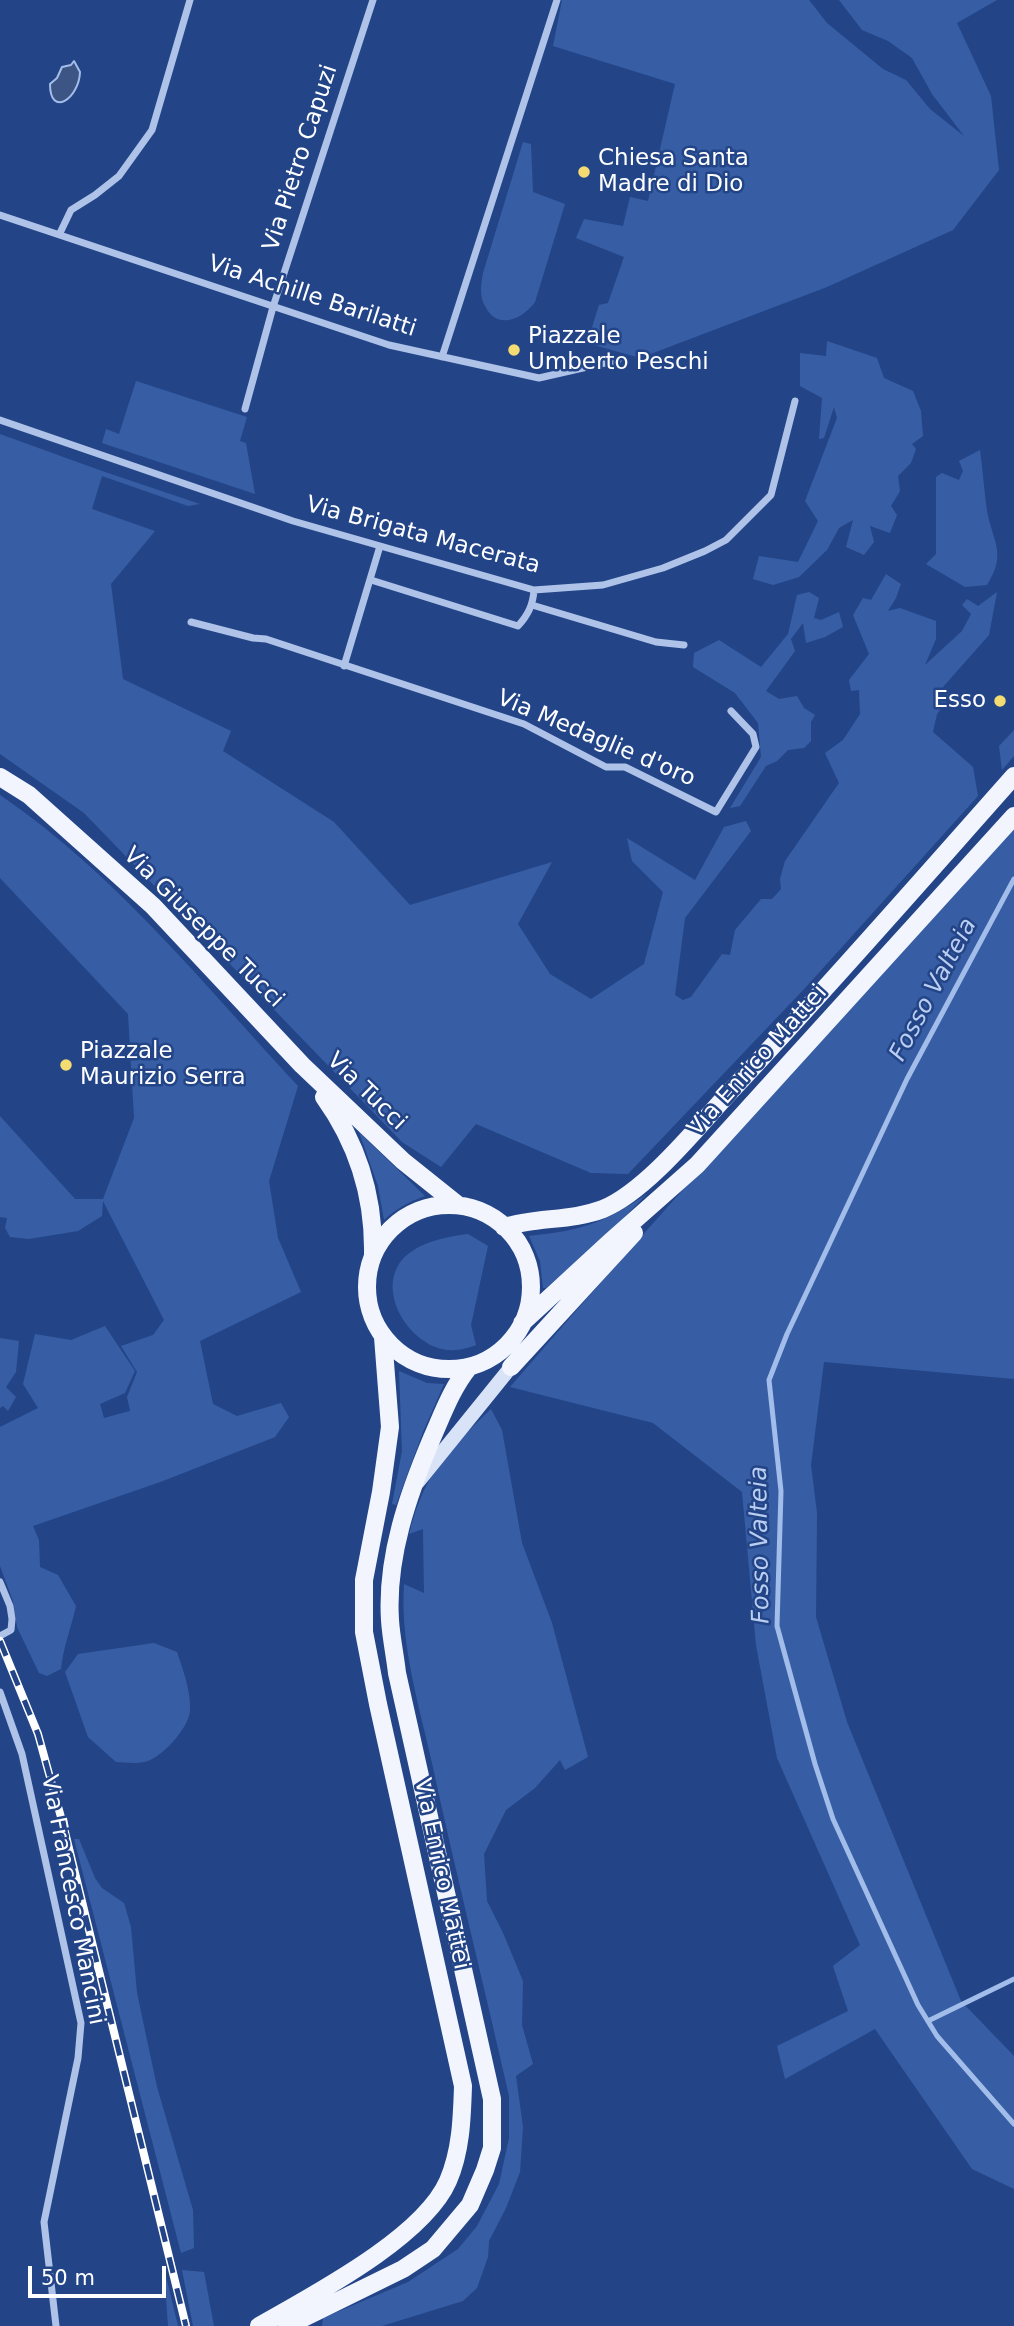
<!DOCTYPE html>
<html>
<head>
<meta charset="utf-8">
<style>
	body { margin:0 }
	#map { position:relative; width:1014px; height:2326px; overflow:hidden; background:#234588; font-family:"DejaVu Sans",sans-serif }
	canvas { display:block }
	.scale { position:absolute; left:28px; top:2266px; width:138px; height:32px; box-sizing:border-box; border:4px solid #fff; border-top:0; padding-left:9px; font-size:21px; line-height:24px; white-space:nowrap; color:#fff; -webkit-text-stroke:5px #234588; paint-order:stroke }
</style>
</head>
<body>
<div id="map">
<canvas width="1014" height="2326"></canvas>
<div class="scale">50 m</div>
</div>
<script>
const ctx = document.querySelector('canvas').getContext('2d');
ctx.lineJoin = 'round';
function fillPath(path, color) { ctx.fillStyle = color; ctx.fill(path, 'evenodd'); }
function trace(path, color, width, dash) { ctx.strokeStyle = color; ctx.lineWidth = width; ctx.lineCap = dash ? 'butt' : 'round'; ctx.setLineDash(dash || []); ctx.stroke(path); }
function drawText(font, color, halo, rows, align = 'center') {
  ctx.font = font + ' "DejaVu Sans",sans-serif'; ctx.lineWidth = 5; ctx.setLineDash([]); ctx.textBaseline = 'middle'; ctx.strokeStyle = halo; ctx.fillStyle = color; for (const [text, x, y, turn = 0] of rows) {
    ctx.save(); ctx.translate(x, y); ctx.rotate((+turn || 0) * Math.PI / 180); ctx.textAlign = isNaN(turn) ? turn : align; if (halo) ctx.strokeText(text, 0, 0); ctx.fillText(text, 0, 0); ctx.restore();
  }
}
const green = new Path2D(`
	M 562,0 L 809,0 L 827,23 L 883,69 L 906,80 L 930,109 L 964,136 L 932,94 L 912,58 L 888,41 L 862,30 L 839,0 L 997,0 L 957,23 L 991,96 L 999,170 L 953,230 L 827,287 L 640,358 L 587,343 L 599,305 L 608,303 L 624,257 L 576,238 L 584,219 L 623,226 L 630,197 L 648,201 L 675,84 L 553,46 Z
	M 523,142 L 531,144 L 533,192 L 565,204 L 535,302 C 523,319 497,331 485,306 C 479,296 481,284 483,273 Z
	M 827,341 L 877,358 L 884,378 L 913,391 L 921,411 L 923,436 L 912,444 L 916,449 L 911,463 L 898,476 L 900,491 L 891,506 L 897,515 L 890,533 L 870,526 L 874,542 L 864,555 L 846,547 L 853,520 L 839,528 L 827,550 L 799,577 L 773,585 L 753,579 L 759,556 L 798,562 L 818,521 L 805,501 L 837,418 L 834,407 L 824,438 L 819,439 L 822,398 L 800,386 L 800,353 L 826,356 Z
	M 136,381 L 247,417 L 240,441 L 246,443 L 255,494 L 102,443 L 106,429 L 119,434 Z
	M 0,434 L 102,471 L 200,504 L 188,506 L 102,476 L 92,509 L 155,531 L 111,584 L 123,679 L 231,731 L 223,751 L 334,822 L 410,905 L 552,862 L 518,924 L 550,974 L 591,999 L 644,964 L 663,892 L 632,861 L 627,838 L 695,880 L 724,827 L 746,821 L 751,831 L 685,918 L 675,995 L 683,1000 L 691,997 L 722,954 L 730,955 L 735,930 L 761,899 L 772,899 L 781,889 L 780,879 L 785,861 L 839,783 L 825,753 L 843,740 L 860,714 L 859,690 L 851,691 L 849,680 L 869,654 L 853,615 L 863,598 L 871,600 L 886,574 L 901,584 L 896,598 L 888,611 L 900,608 L 936,621 L 936,639 L 925,665 L 962,631 L 971,614 L 962,605 L 967,599 L 978,606 L 997,592 L 989,635 L 943,687 L 951,696 L 937,714 L 933,732 L 973,767 L 978,796 L 806,987 L 628,1174 L 591,1173 L 476,1124 L 441,1167 L 402,1142 L 84,813 L 0,754 Z
	M 980,450 C 983,471 984,491 987,511 C 993,543 1007,553 987,585 L 965,587 L 926,564 L 936,554 L 936,477 L 942,473 L 959,480 L 963,471 L 959,461 Z
	M 809,592 L 819,598 L 814,618 L 821,620 L 839,612 L 843,627 L 825,637 L 806,643 L 803,623 L 791,639 L 795,651 L 766,691 L 779,699 L 797,696 L 804,708 L 815,715 L 811,722 L 811,741 L 804,748 L 788,750 L 777,761 L 766,766 L 740,806 L 730,808 L 761,757 L 758,723 L 735,693 L 693,667 L 694,653 L 719,640 L 761,667 L 788,634 L 797,595 Z
	M 1014,730 L 1014,756 L 1002,770 L 999,746 Z
	M 0,795 C 115,873 204,985 298,1086 L 269,1181 L 278,1238 L 301,1292 L 200,1341 L 213,1404 L 237,1416 L 281,1403 L 289,1417 L 275,1437 L 163,1481 L 33,1526 L 39,1540 L 40,1567 L 58,1575 L 76,1606 C 71,1628 63,1648 61,1669 L 47,1676 L 39,1673 L 17,1627 L 13,1601 L 0,1566 L 0,1427 L 38,1408 L 23,1384 L 35,1334 L 71,1340 L 105,1326 L 135,1371 L 125,1393 L 100,1404 L 104,1418 L 130,1411 L 127,1397 L 137,1372 L 121,1346 L 153,1335 L 164,1320 L 103,1201 L 102,1216 L 78,1231 L 29,1239 L 10,1237 L 5,1228 L 7,1218 L 0,1217 L 0,1116 L 75,1199 L 103,1199 L 134,1118 L 128,1014 L 0,878 Z
	M 1014,826 L 1014,1379 L 824,1362 L 811,1465 L 817,1513 L 816,1617 L 847,1722 L 961,2001 L 1014,2056 L 1014,2189 L 972,2169 L 875,2029 L 785,2079 L 777,2046 L 848,2011 L 833,1966 L 860,1945 L 777,1758 L 756,1645 L 742,1492 L 653,1423 L 510,1387 C 674,1196 844,1011 1014,826 Z
	M 359,1132 L 425,1196 C 409,1202 397,1208 384,1220 L 378,1186 Z
	M 647,1194 L 608,1234 L 546,1288 L 543,1288 L 540,1261 L 529,1236 C 583,1230 602,1224 647,1194 Z
	M 468,1234 L 488,1246 L 471,1325 L 476,1345 C 468,1348 458,1351 449,1350 C 413,1348 378,1297 399,1264 C 413,1243 445,1237 468,1234 Z
	M 0,1338 L 19,1341 L 16,1372 L 6,1387 L 16,1397 L 8,1411 L 3,1406 L 0,1408 Z
	M 399,1371 L 427,1383 L 444,1384 L 423,1432 L 396,1505 L 392,1504 L 402,1451 Z
	M 491,1409 L 502,1430 L 522,1543 L 552,1623 L 588,1757 L 565,1770 L 560,1760 L 535,1788 L 506,1810 L 484,1854 L 487,1901 L 503,1933 L 523,1981 L 522,2025 L 533,2064 L 516,2076 L 523,2127 L 520,2172 L 506,2208 L 489,2241 L 488,2257 L 477,2288 L 463,2301 L 382,2326 L 322,2326 L 323,2318 L 408,2282 L 458,2249 L 477,2226 L 499,2184 L 509,2138 L 509,2096 C 484,1985 456,1874 432,1763 C 419,1704 400,1645 404,1584 L 424,1593 L 423,1529 L 409,1534 C 425,1472 446,1452 491,1409 Z
	M 154,1643 L 177,1652 C 183,1670 191,1691 190,1711 C 188,1729 161,1759 144,1762 C 135,1764 124,1762 116,1762 L 88,1737 L 65,1672 L 78,1654 Z
	M 74,1839 L 79,1839 L 95,1878 L 102,1888 L 124,1903 L 131,1927 L 137,1993 L 157,2087 L 193,2210 L 194,2248 L 181,2253 Z
	M 164,2268 L 178,2326 L 168,2326 Z
	M 182,2270 L 204,2272 L 214,2326 L 193,2326 Z`);
const water = new Path2D(`
	M 74,61 L 80,72 C 79,99 50,118 50,84 L 57,78 L 62,67 L 71,65 Z`);
const stream = new Path2D(`
	M 1014,879 L 907,1079 L 787,1334 L 769,1380 L 781,1491 L 777,1626 L 815,1764 L 833,1819 L 918,2005 L 937,2036 L 1014,2124
	M 928,2021 L 1014,1979`);
const minor = new Path2D(`
	M 0,215 L 389,345 L 539,378 L 618,360
	M 60,233 L 71,210 L 95,195 L 119,176 L 152,130 L 190,0
	M 442,357 L 557,0
	M 245,409 L 273,307 L 373,0
	M 0,420 L 293,521 L 534,590 L 603,585 L 663,568 L 705,551 L 726,540 L 771,495 L 795,401
	M 371,580 L 518,626 C 528,615 533,605 534,590
	M 532,605 L 656,642 L 684,645
	M 191,622 L 253,638 L 266,639 L 524,724 L 606,767 L 625,767 L 716,812 L 756,747 L 753,734 L 731,711
	M 344,666 L 380,546
	M 0,1582 L 10,1606 L 12,1619 L 11,1630 L 0,1636
	M 0,1692 L 22,1754 L 81,2023 L 78,2058 L 44,2222 L 56,2326`);
const secondary = new Path2D(`
	M 418,1482 L 511,1367`);
const primary = new Path2D(`
	M 0,777 L 29,795 L 153,906 L 302,1065 L 403,1161 L 458,1205
	M 324,1097 C 357,1143 374,1197 373,1254
	M367 1287a82 82 0 1 1 164 0a82 82 0 1 1-164 0Z
	M 504,1227 C 536,1217 572,1221 603,1209 C 645,1192 696,1129 727,1095 C 825,991 919,883 1014,776
	M 522,1323 L 611,1241 L 697,1165 L 1014,816
	M 511,1367 L 634,1233
	M 259,2326 C 313,2295 423,2238 448,2181 C 461,2151 462,2118 463,2086 L 378,1704 L 364,1632 L 364,1580 L 381,1492 L 390,1427 L 383,1337
	M 287,2326 L 403,2269 L 433,2249 L 470,2205 L 485,2170 L 492,2148 L 492,2099 L 397,1673 C 395,1655 391,1637 390,1620 C 386,1557 408,1495 432,1438 C 443,1413 452,1388 469,1367`);
const rail = new Path2D(`
	M 0,1641 L 38,1734 L 64,1828 L 186,2326`);
const markers = [
	[584,172,7,"#f4db72"],
	[514,350,7,"#f4db72"],
	[1000,701,7,"#f4db72"],
	[66,1065,7,"#f4db72"]
];
const streetNames = [
	["Via Pietro Capuzi",301,158,-72],
	["Via Achille Barilatti",312,297,18],
	["Via Brigata Macerata",423,536,15],
	["Via Medaglie d'oro",596,739,23],
	["Via Giuseppe Tucci",203,928,45],
	["Via Enrico Mattei",758,1061,-48],
	["Via Tucci",366,1092,44],
	["Via Enrico Mattei",441,1874,78],
	["Via Francesco Mancini",72,1900,79]
];
const poiNames = [
	["Chiesa Santa",598,159],
	["Madre di Dio",598,185],
	["Piazzale",528,337],
	["Umberto Peschi",528,363],
	["Esso",986,701,"right"],
	["Piazzale",80,1052],
	["Maurizio Serra",80,1078]
];
const waterNames = [
	["Fosso Valteia",934,990,-62],
	["Fosso Valteia",761,1545,-91]
];
fillPath(green, '#375ea4');
fillPath(water, '#3c5585');
trace(water, '#a3bdea', 2);
trace(stream, '#a3bdea', 5);
trace(minor, '#afc3e9', 7);
trace(secondary, '#d9e3f8', 14);
trace(primary, '#f2f5fe', 18);
trace(rail, '#fff', 8);
trace(rail, '#234588', 5, [16]);
for (const [x, y, r, color] of markers) { const dot = new Path2D(); dot.arc(x, y, r, 0, 2 * Math.PI); ctx.fillStyle = color; ctx.fill(dot); trace(dot, '#234588', 2.5); }
drawText('23px', '#fff', '#234588', streetNames);
drawText('23px', '#fff', '#234588', poiNames, 'left');
drawText('italic 24px', '#bacef1', '#234588', waterNames);
</script>
</body>
</html>
